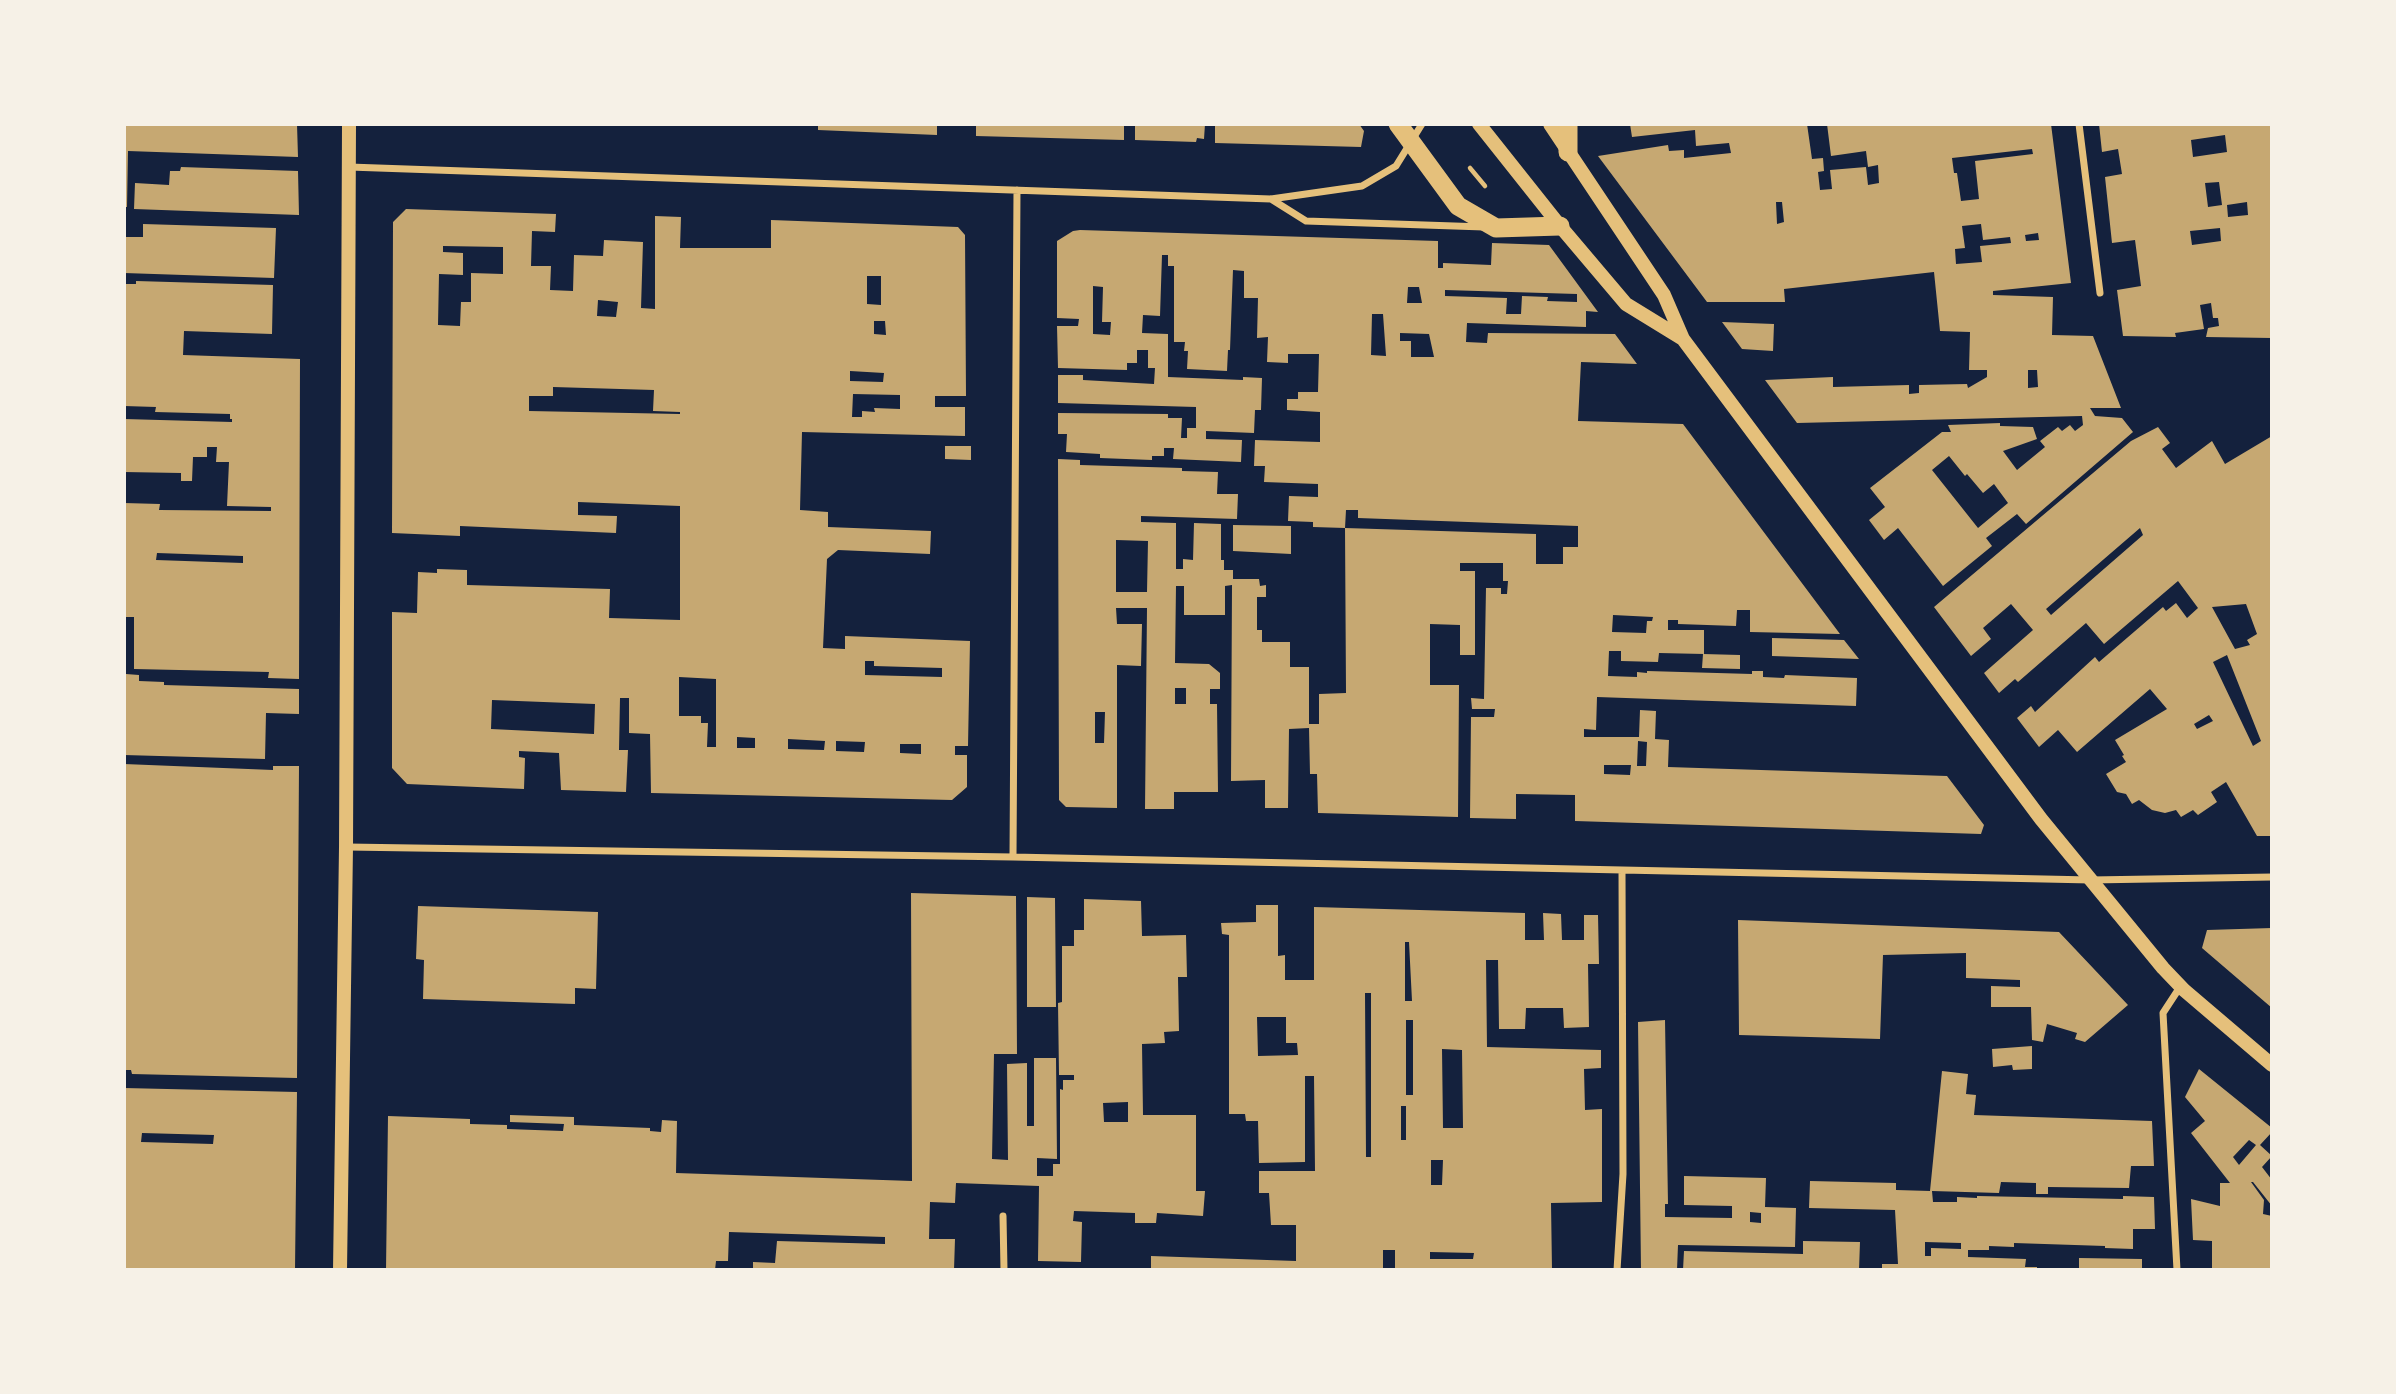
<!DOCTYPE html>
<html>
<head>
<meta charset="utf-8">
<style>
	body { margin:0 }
	#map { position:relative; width:2396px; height:1394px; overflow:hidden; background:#14213d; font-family:Figtree,sans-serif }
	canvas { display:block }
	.frame { position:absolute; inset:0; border:126px solid #f6f1e7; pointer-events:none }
</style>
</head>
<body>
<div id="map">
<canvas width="2396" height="1394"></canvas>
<div class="frame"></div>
</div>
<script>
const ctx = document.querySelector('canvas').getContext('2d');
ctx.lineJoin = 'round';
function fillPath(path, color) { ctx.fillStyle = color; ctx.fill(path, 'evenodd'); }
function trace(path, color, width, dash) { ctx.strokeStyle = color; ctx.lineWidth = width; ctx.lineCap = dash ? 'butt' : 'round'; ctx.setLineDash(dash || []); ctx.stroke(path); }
const building = new Path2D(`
	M 124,124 L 297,124 L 298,157 L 128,151 L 127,207 L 124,207 Z
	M 818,124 L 937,124 L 937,135 L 818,130 Z
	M 976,124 L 1124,124 L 1124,140 L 976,136 Z
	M 1135,124 L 1205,124 L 1204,139 L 1197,138 L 1196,142 L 1135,140 Z
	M 1215,124 L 1359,124 L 1364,131 L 1361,147 L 1215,143 Z
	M 1630,124 L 1807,124 L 1812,159 L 1823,158 L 1824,171 L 1818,172 L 1820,190 L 1832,189 L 1830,170 L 1866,167 L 1868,185 L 1879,183 L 1878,165 L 1868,167 L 1866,151 L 1831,156 L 1827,124 L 2051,124 L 2071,283 L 1993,291 L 1993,295 L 2053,297 L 2052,335 L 2093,336 L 2121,408 L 2090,408 L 2095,416 L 2122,418 L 2133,432 L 2026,524 L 2017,514 L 1986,538 L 1992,546 L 1943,586 L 1898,528 L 1884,540 L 1869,520 L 1885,507 L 1870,488 L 1942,432 L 1951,432 L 1948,425 L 2000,423 L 2000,426 L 2033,427 L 2037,439 L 2003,451 L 2017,470 L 2045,447 L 2040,441 L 2058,427 L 2062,431 L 2070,425 L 2075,431 L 2083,425 L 2082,416 L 1797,423 L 1765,380 L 1833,377 L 1833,387 L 1909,385 L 1909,394 L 1919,393 L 1919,385 L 1967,384 L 1968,388 L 1987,377 L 1987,370 L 1969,370 L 1970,332 L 1940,331 L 1934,272 L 1784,289 L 1785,302 L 1707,302 L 1598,156 L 1668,145 L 1669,151 L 1684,150 L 1684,158 L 1731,153 L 1729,143 L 1696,146 L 1695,130 L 1632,137 ZM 2032,149 L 2033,154 L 1975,161 L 1979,199 L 1961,201 L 1957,173 L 1954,173 L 1952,158 ZM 1776,202 L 1782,202 L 1784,222 L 1777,224 ZM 1981,224 L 1983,240 L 2010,237 L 2011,243 L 1980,246 L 1982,262 L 1956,264 L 1955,249 L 1965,248 L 1962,226 ZM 2038,233 L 2039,240 L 2026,241 L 2025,235 ZM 2028,370 L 2037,370 L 2038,387 L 2028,388 ZM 1949,456 L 1965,476 L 1967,474 L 1983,493 L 1994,484 L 2008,503 L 1978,528 L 1932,470 Z
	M 2099,124 L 2272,124 L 2272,338 L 2206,337 L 2208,328 L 2219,326 L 2218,318 L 2213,318 L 2211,303 L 2200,305 L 2204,329 L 2175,333 L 2176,337 L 2123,336 L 2117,290 L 2141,286 L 2135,240 L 2112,243 L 2105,177 L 2122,174 L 2118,149 L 2102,152 ZM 2225,135 L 2227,152 L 2193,157 L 2191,140 ZM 2219,182 L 2222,205 L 2208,207 L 2205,183 ZM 2247,202 L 2248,215 L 2228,217 L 2227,205 ZM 2220,228 L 2221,241 L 2192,245 L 2190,231 Z
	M 181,167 L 298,171 L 299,215 L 134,209 L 135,183 L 169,185 L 170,171 L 180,171 Z
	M 406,209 L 556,214 L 555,232 L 532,231 L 531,266 L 551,266 L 550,290 L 573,291 L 574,255 L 603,256 L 604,240 L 643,242 L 641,308 L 655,309 L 655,216 L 681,217 L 680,248 L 771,248 L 771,220 L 958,227 L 965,235 L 966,396 L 935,396 L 935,407 L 965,407 L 965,436 L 802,432 L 800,510 L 828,512 L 828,527 L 931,531 L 930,554 L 838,550 L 827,559 L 823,648 L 845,649 L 845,636 L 970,641 L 968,746 L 955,746 L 955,755 L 967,755 L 967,787 L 952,800 L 651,793 L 650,734 L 629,733 L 629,698 L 620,698 L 619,750 L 628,750 L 626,792 L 561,790 L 559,753 L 519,751 L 519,757 L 525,758 L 524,789 L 407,784 L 392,768 L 392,612 L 417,613 L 418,572 L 437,573 L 437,569 L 467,570 L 467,585 L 610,589 L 609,618 L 680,620 L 680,506 L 578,502 L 578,515 L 617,516 L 616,533 L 460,526 L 460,536 L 392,533 L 393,222 ZM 443,246 L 503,247 L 503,274 L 471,273 L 471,302 L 461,302 L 460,326 L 438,325 L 439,274 L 463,275 L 463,253 L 443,252 ZM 867,276 L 881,276 L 881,305 L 867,304 ZM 598,300 L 618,302 L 616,317 L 597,316 ZM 874,321 L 885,321 L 886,335 L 874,334 ZM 850,371 L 884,373 L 883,382 L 850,381 ZM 553,387 L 654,390 L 653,411 L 680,412 L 680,414 L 529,411 L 529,396 L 553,396 ZM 853,394 L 900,395 L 900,409 L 874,408 L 875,412 L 862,411 L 862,417 L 852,417 ZM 865,661 L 874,661 L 874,666 L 942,668 L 942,677 L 865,675 ZM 679,677 L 716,679 L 716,747 L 707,747 L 708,723 L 701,723 L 701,716 L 679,716 ZM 492,700 L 595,704 L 594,734 L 491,729 ZM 737,737 L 755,738 L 755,748 L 737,748 ZM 788,739 L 825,741 L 824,750 L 788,749 ZM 836,741 L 865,742 L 864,752 L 836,751 ZM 900,744 L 921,744 L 921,754 L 900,753 Z
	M 143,224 L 276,228 L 274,278 L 124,273 L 124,237 L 143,237 Z
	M 1080,230 L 1438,241 L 1438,268 L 1443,268 L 1443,263 L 1491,265 L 1492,243 L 1549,245 L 1598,312 L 1586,311 L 1586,327 L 1467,323 L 1466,342 L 1487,343 L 1488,333 L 1615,334 L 1637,364 L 1581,362 L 1578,421 L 1683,424 L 1840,634 L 1750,632 L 1750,610 L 1737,610 L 1736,626 L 1678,624 L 1678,620 L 1668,620 L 1668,630 L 1704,630 L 1704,654 L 1659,653 L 1658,662 L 1621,661 L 1621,651 L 1609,651 L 1608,676 L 1637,677 L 1637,672 L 1647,673 L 1647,671 L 1752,674 L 1752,671 L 1763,671 L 1763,677 L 1784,678 L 1785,675 L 1857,678 L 1856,706 L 1597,697 L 1596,730 L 1584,729 L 1584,737 L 1639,737 L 1640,710 L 1656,711 L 1655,739 L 1669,740 L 1668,767 L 1947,776 L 1984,825 L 1981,834 L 1575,821 L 1575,795 L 1516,794 L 1516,819 L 1470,818 L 1471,717 L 1494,717 L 1495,709 L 1472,709 L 1471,698 L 1484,699 L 1486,588 L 1501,588 L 1501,594 L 1507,594 L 1508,581 L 1503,581 L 1503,563 L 1460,563 L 1460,571 L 1475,571 L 1475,655 L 1460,655 L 1460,625 L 1430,624 L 1430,685 L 1459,685 L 1458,817 L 1318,813 L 1317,774 L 1310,774 L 1309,728 L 1289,729 L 1288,808 L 1265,808 L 1265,780 L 1231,781 L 1232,585 L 1225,586 L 1225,615 L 1184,615 L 1184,586 L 1176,586 L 1175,663 L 1209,664 L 1220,673 L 1220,689 L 1210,689 L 1210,704 L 1217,704 L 1218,792 L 1174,792 L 1174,809 L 1145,809 L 1147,608 L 1116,608 L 1117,624 L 1142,624 L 1141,666 L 1117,665 L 1117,808 L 1066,807 L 1059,800 L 1058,459 L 1080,460 L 1080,465 L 1182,468 L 1182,471 L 1218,472 L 1217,494 L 1238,494 L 1237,519 L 1141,516 L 1141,522 L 1176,523 L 1176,569 L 1183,569 L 1183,559 L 1193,560 L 1194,523 L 1221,524 L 1221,560 L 1224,560 L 1224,570 L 1233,570 L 1233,579 L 1259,579 L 1260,586 L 1266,585 L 1266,597 L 1257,597 L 1257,630 L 1262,630 L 1262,642 L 1290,642 L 1290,667 L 1309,667 L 1309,724 L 1319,724 L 1319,694 L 1346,693 L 1345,528 L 1536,534 L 1536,564 L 1563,564 L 1563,547 L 1578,547 L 1578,526 L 1358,518 L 1358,510 L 1346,510 L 1345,528 L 1313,527 L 1313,522 L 1288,521 L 1289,496 L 1318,497 L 1318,484 L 1264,482 L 1265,466 L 1254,466 L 1255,440 L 1320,442 L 1320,412 L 1287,410 L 1287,399 L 1298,399 L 1298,392 L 1318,392 L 1319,354 L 1288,354 L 1288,363 L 1267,362 L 1268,337 L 1257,338 L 1258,298 L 1244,298 L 1244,271 L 1233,270 L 1230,350 L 1228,350 L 1227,371 L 1187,369 L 1188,351 L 1184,351 L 1185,342 L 1174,342 L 1174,266 L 1168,266 L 1168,255 L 1162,255 L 1160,316 L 1143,315 L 1142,333 L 1168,334 L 1168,377 L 1243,380 L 1243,377 L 1262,378 L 1261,410 L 1255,410 L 1254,433 L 1206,431 L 1206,439 L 1242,440 L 1241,462 L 1173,459 L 1174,448 L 1164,448 L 1164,456 L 1152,456 L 1152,460 L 1100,458 L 1100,454 L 1066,452 L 1067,434 L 1058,434 L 1058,413 L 1168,414 L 1168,418 L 1182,418 L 1181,438 L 1187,438 L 1187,428 L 1196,428 L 1196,407 L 1058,403 L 1058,375 L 1083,375 L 1083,380 L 1154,384 L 1155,368 L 1148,368 L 1148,350 L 1137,350 L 1137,363 L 1127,363 L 1127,370 L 1058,368 L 1057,326 L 1078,326 L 1079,319 L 1057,318 L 1057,241 L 1073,231 ZM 1093,286 L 1103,287 L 1102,322 L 1111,322 L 1110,335 L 1093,334 ZM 1408,287 L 1419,287 L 1422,303 L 1407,303 ZM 1445,290 L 1577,294 L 1577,302 L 1547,301 L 1548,297 L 1522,296 L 1521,314 L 1506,314 L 1507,298 L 1445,296 ZM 1372,314 L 1383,314 L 1386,356 L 1371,355 ZM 1400,333 L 1429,334 L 1434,357 L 1411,357 L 1411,341 L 1400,341 ZM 1116,540 L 1148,541 L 1147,592 L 1116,592 ZM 1613,615 L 1653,617 L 1652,621 L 1647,621 L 1646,633 L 1612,632 ZM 1175,688 L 1186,688 L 1186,704 L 1175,704 ZM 1095,712 L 1105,712 L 1104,743 L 1095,743 ZM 1638,741 L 1647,742 L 1646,766 L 1637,766 ZM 1604,765 L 1631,765 L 1630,775 L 1604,774 Z
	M 136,281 L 273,285 L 272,334 L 184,331 L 183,355 L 300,359 L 299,679 L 268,678 L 269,672 L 134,669 L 134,617 L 124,617 L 124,503 L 160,504 L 159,510 L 271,511 L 271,507 L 227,506 L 229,462 L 216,462 L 217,447 L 207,447 L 207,457 L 193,457 L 192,481 L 181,481 L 181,473 L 124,472 L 124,419 L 232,422 L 232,419 L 230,419 L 230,414 L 155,412 L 156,407 L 124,406 L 124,284 L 136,284 ZM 157,553 L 243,556 L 243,563 L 156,560 Z
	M 1722,322 L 1774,324 L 1773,351 L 1742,349 Z
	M 2158,427 L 2170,443 L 2162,449 L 2176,468 L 2212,441 L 2225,464 L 2272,436 L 2272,836 L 2257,836 L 2226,782 L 2211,792 L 2217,802 L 2198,815 L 2193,810 L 2181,817 L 2176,810 L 2165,813 L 2152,810 L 2139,800 L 2132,804 L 2126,794 L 2117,792 L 2106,774 L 2126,762 L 2122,756 L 2124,755 L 2115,740 L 2167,709 L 2150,689 L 2077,752 L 2058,730 L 2039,747 L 2017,718 L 2031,706 L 2035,712 L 2095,657 L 2099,662 L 2163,607 L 2166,611 L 2176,603 L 2187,618 L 2198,608 L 2178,581 L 2104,644 L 2086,623 L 2018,682 L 2015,679 L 1999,693 L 1984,673 L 2033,630 L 2011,604 L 1983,628 L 1991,639 L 1971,656 L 1934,607 L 2131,441 ZM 2140,528 L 2143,535 L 2051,615 L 2046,609 ZM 2246,604 L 2257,634 L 2247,640 L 2250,645 L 2235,649 L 2212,607 ZM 2227,655 L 2261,741 L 2253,746 L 2213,662 ZM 2209,715 L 2213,721 L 2197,729 L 2194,724 Z
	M 945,446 L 971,446 L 971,460 L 945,459 Z
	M 1233,525 L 1291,526 L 1291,554 L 1233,551 Z
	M 1772,638 L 1844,640 L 1859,659 L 1772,656 Z
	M 1703,654 L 1740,655 L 1740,669 L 1702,668 Z
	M 126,674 L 139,675 L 139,681 L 164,682 L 164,685 L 299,689 L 299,714 L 266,713 L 265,759 L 124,755 Z
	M 124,764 L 273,770 L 273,766 L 299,766 L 297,1078 L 132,1074 L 131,1070 L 124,1070 Z
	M 911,893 L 1016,896 L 1017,1054 L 994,1054 L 992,1159 L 1008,1160 L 1007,1064 L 1027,1063 L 1027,1126 L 1034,1126 L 1034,1058 L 1056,1058 L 1057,1159 L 1037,1158 L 1037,1176 L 1053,1176 L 1053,1164 L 1060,1164 L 1060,1089 L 1063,1090 L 1063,1080 L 1074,1080 L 1074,1075 L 1059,1075 L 1058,1003 L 1062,1002 L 1062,946 L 1074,946 L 1074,930 L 1084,930 L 1084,899 L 1141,901 L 1142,936 L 1186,935 L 1187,977 L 1178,977 L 1179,1031 L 1164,1032 L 1165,1043 L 1142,1044 L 1143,1115 L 1196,1115 L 1196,1191 L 1205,1191 L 1203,1216 L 1157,1213 L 1156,1223 L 1135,1223 L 1135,1213 L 1074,1211 L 1073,1221 L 1082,1222 L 1081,1262 L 1038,1261 L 1039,1186 L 956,1183 L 955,1203 L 930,1202 L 929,1239 L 955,1239 L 954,1270 L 753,1270 L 753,1262 L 775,1263 L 777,1241 L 885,1244 L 885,1237 L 729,1232 L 728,1261 L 716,1261 L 715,1270 L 386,1270 L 388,1116 L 470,1119 L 470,1124 L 507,1125 L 507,1129 L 563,1131 L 564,1124 L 510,1122 L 510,1115 L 574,1117 L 574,1125 L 650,1128 L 650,1131 L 661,1132 L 662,1120 L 677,1121 L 676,1173 L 912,1181 ZM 1128,1102 L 1128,1122 L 1104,1122 L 1103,1103 Z
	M 1027,897 L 1055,898 L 1056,1007 L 1027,1007 Z
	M 1256,905 L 1278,905 L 1278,956 L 1285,955 L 1285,980 L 1314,980 L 1314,907 L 1525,913 L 1525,940 L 1544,940 L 1543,913 L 1561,914 L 1562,940 L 1584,940 L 1584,915 L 1598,915 L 1599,964 L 1588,964 L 1589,1027 L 1564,1028 L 1563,1008 L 1526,1008 L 1525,1029 L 1499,1029 L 1498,960 L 1486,960 L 1487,1047 L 1601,1050 L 1601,1068 L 1584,1069 L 1585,1110 L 1602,1109 L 1602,1202 L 1551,1203 L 1552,1270 L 1395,1270 L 1395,1250 L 1383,1250 L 1383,1270 L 1151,1270 L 1151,1256 L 1296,1261 L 1296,1225 L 1271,1225 L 1269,1193 L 1259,1193 L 1259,1171 L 1315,1171 L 1314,1076 L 1305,1076 L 1305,1162 L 1259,1163 L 1258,1121 L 1246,1121 L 1245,1114 L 1229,1114 L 1229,935 L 1222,934 L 1221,923 L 1256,922 ZM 1405,942 L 1409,942 L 1412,1001 L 1405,1001 ZM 1365,993 L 1371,993 L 1371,1157 L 1366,1157 ZM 1257,1017 L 1286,1017 L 1286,1043 L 1297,1043 L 1298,1055 L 1258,1056 ZM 1406,1020 L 1413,1020 L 1413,1095 L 1406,1095 ZM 1442,1049 L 1462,1050 L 1463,1128 L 1443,1128 ZM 1401,1106 L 1406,1106 L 1406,1140 L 1401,1140 ZM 1431,1160 L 1443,1160 L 1442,1185 L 1431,1185 ZM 1430,1252 L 1474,1253 L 1473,1259 L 1430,1259 Z
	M 418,906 L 598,912 L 596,989 L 575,988 L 575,1004 L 423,999 L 424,960 L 416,959 Z
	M 1738,920 L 2059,932 L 2128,1005 L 2085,1042 L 2075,1039 L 2077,1033 L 2047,1024 L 2043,1042 L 2032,1040 L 2031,1007 L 1991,1007 L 1991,986 L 2020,987 L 2020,980 L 1966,978 L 1966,953 L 1883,955 L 1880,1039 L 1739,1035 Z
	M 2272,928 L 2272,1008 L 2202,948 L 2207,930 Z
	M 1665,1020 L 1668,1204 L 1665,1204 L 1665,1217 L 1732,1218 L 1732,1206 L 1684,1205 L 1684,1176 L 1766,1178 L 1765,1207 L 1796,1208 L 1795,1247 L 1678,1245 L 1677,1270 L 1641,1270 L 1638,1022 ZM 1750,1212 L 1761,1213 L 1761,1223 L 1750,1222 Z
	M 2032,1046 L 2032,1069 L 2013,1070 L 2012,1065 L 1993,1067 L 1992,1049 Z
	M 2199,1069 L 2272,1128 L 2272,1132 L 2260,1145 L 2272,1156 L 2262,1167 L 2272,1180 L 2272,1206 L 2253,1182 L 2251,1182 L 2264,1200 L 2263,1214 L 2272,1216 L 2272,1270 L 2212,1270 L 2212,1241 L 2193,1240 L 2191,1199 L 2220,1206 L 2220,1183 L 2230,1183 L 2191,1133 L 2205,1121 L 2185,1097 ZM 2249,1140 L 2256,1145 L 2239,1165 L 2233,1157 Z
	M 1942,1071 L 1968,1074 L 1966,1094 L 1976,1095 L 1974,1115 L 2152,1121 L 2154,1166 L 2131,1166 L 2129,1188 L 2048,1187 L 2048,1194 L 2036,1194 L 2036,1183 L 2001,1182 L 1999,1193 L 1932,1191 L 1933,1202 L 1957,1202 L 1957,1197 L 1977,1198 L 1977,1196 L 2123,1199 L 2123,1196 L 2154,1197 L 2155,1229 L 2133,1229 L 2133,1249 L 2105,1248 L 2105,1246 L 2014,1243 L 2014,1247 L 1989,1246 L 1989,1250 L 1968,1250 L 1968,1257 L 2026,1259 L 2025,1267 L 2037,1267 L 2037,1270 L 1882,1270 L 1882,1264 L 1898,1264 L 1895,1210 L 1809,1208 L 1810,1181 L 1896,1183 L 1896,1190 L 1930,1191 ZM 1925,1242 L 1961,1243 L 1961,1249 L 1931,1248 L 1931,1256 L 1925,1256 Z
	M 124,1088 L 297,1092 L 295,1270 L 124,1270 ZM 142,1133 L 214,1135 L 213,1144 L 141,1142 Z
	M 1803,1241 L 1860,1242 L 1859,1270 L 1683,1270 L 1684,1251 L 1803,1254 Z
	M 2079,1258 L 2142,1259 L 2142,1270 L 2079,1270 Z`);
const path = new Path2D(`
	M 1470,168 L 1485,186`);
const minor = new Path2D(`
	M 2079,124 L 2100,293
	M 349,167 L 1271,199 L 1362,186 L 1396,166 L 1422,124
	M 1271,199 L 1306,221 L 1484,227
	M 347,847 L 1013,857 L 2091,880 L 2272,877
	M 1013,857 L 1017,190
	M 1003,1216 L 1004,1270
	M 1617,1270 L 1623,1174 L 1622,870
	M 2177,1270 L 2163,1013 L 2180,987`);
const secondary = new Path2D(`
	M 1479,124 L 1560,226 L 1626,304 L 1683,339
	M 1550,124 L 1664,295 L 1683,339 L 2041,819 L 2163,968 L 2184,990 L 2272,1065
	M 340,1270 L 346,847 L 349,124`);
const trunk = new Path2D(`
	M 1398,124 L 1458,206 L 1496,228 L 1560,226
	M 1568,124 L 1568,152`);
fillPath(building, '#c6a872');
trace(path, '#e5c07b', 4.5);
trace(minor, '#e5c07b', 7);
trace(secondary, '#e5c07b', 14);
trace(trunk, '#e5c07b', 19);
</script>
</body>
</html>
